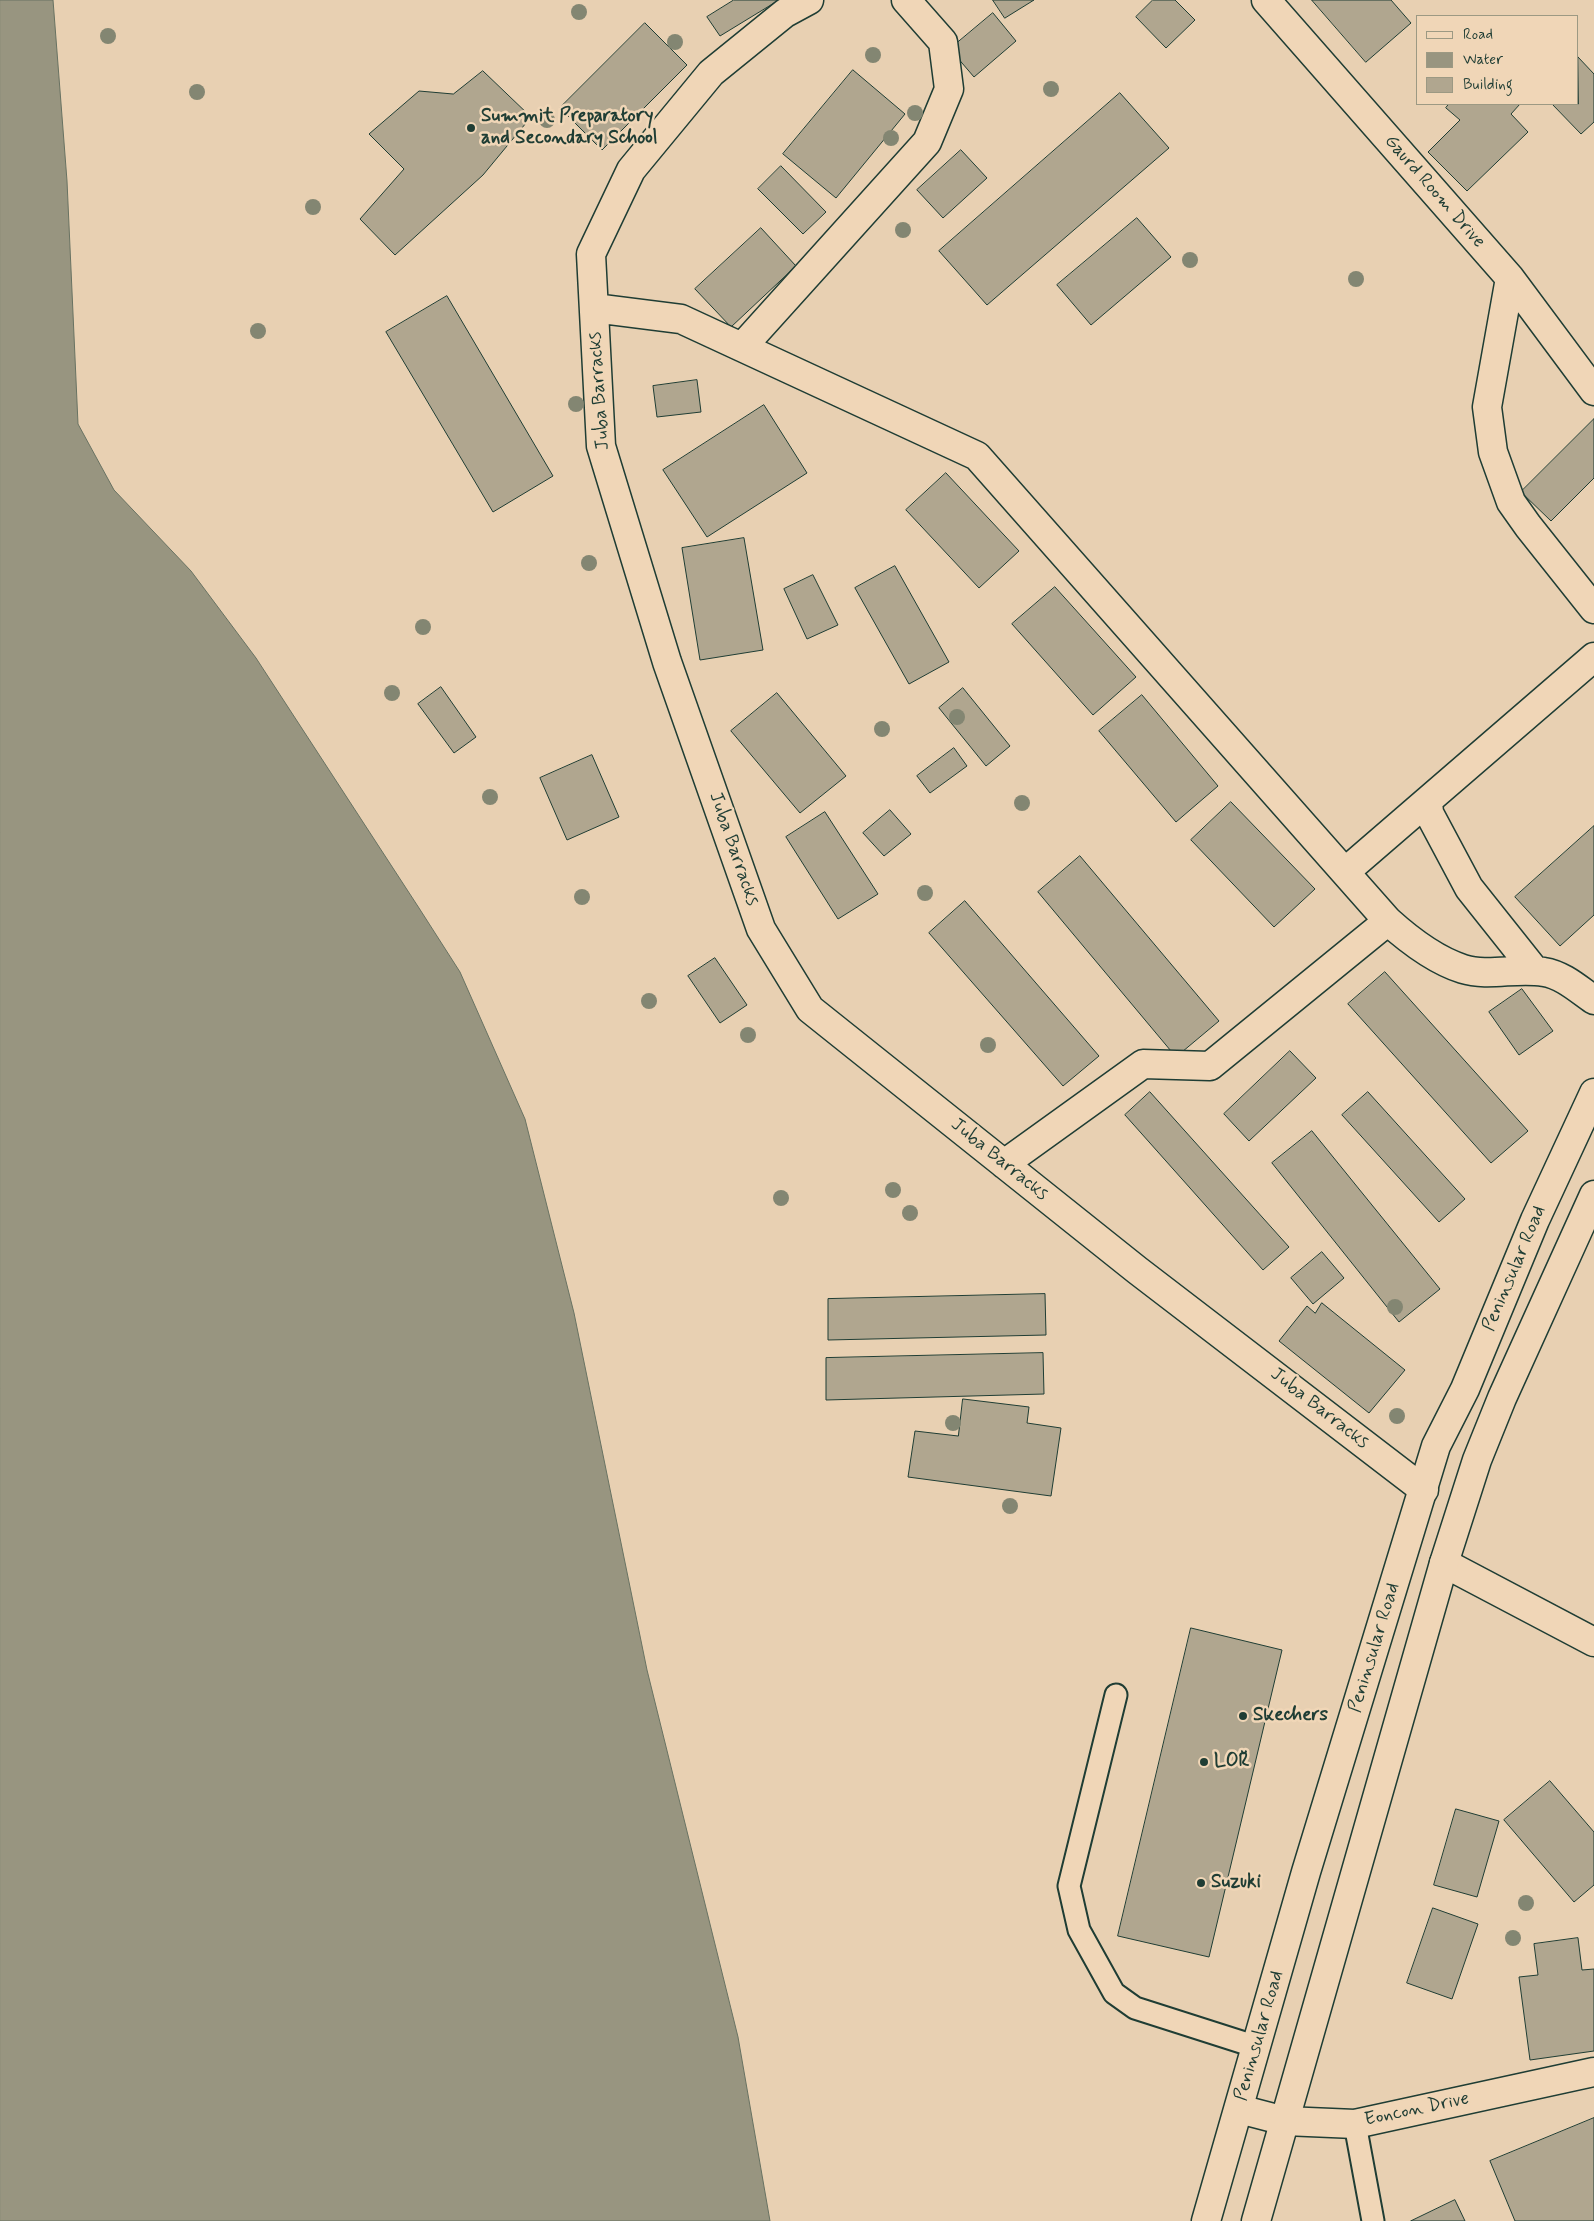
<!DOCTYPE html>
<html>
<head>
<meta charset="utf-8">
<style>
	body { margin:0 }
	#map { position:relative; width:1594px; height:2221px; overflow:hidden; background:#e8d0b2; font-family:Mynerve,sans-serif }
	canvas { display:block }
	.legend { position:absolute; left:1416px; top:15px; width:162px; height:90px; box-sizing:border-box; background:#f0d6b7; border:1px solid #9c9983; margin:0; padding:6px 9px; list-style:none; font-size:15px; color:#1f3d34 }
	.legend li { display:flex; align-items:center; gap:10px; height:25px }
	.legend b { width:25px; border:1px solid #9c9983 }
</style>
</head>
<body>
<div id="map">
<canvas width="1594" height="2221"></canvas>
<ul class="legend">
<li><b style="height:6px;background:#f0d6b7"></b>Road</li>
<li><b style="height:14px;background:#989580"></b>Water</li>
<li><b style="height:14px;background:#b0a68f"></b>Building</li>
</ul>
</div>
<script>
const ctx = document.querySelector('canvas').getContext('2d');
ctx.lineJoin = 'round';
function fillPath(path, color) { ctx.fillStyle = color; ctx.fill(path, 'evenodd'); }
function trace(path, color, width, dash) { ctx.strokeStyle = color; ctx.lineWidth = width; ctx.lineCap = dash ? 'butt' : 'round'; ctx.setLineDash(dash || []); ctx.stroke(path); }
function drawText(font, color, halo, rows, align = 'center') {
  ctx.font = font + ' Mynerve,sans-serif'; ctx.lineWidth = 5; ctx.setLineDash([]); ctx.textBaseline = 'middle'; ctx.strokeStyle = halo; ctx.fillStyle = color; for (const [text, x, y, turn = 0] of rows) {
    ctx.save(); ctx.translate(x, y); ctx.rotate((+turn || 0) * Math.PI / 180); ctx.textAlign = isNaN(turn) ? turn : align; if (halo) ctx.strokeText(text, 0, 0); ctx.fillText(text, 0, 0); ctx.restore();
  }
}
const water = new Path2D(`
	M 0,0 L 53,0 L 67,181 L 78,424 L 114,490 L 191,571 L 256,658 L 419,908 L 460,972 L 525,1119 L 574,1313 L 647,1670 L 738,2037 L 770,2221 L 0,2221 Z`);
const building = new Path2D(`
	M 734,0 L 779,0 L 720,36 L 707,17 Z
	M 993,0 L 1034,0 L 1005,18 Z
	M 1153,0 L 1175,0 L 1195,20 L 1166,48 L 1136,17 Z
	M 1312,0 L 1391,0 L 1411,23 L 1366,62 Z
	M 993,13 L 1016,41 L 974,77 L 950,49 Z
	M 645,23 L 687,65 L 602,150 L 560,108 Z
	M 1578,57 L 1594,74 L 1594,122 L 1581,134 L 1552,104 L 1578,104 Z
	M 853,70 L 905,114 L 836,198 L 783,154 Z
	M 483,71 L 531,117 L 483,175 L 395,255 L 360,219 L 404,169 L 369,134 L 419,91 L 453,94 Z
	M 1120,93 L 1169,148 L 987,305 L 939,251 Z
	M 1449,104 L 1520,104 L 1511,114 L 1528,132 L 1467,191 L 1428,152 L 1460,120 L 1446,108 Z
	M 961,150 L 987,178 L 943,218 L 917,190 Z
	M 781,166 L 826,212 L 803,234 L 758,189 Z
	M 1137,218 L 1171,257 L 1091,325 L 1057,285 Z
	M 761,228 L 796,266 L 731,327 L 695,289 Z
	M 447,296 L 553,476 L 493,512 L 386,332 Z
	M 697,380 L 701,412 L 657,417 L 653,386 Z
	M 764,405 L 807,473 L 707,537 L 663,470 Z
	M 1594,419 L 1594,478 L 1551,521 L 1521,492 Z
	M 946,473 L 1019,551 L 979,588 L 906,510 Z
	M 744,538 L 763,650 L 700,660 L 682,548 Z
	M 895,566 L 949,662 L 909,684 L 855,588 Z
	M 813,575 L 838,625 L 807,639 L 784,589 Z
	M 1055,587 L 1136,677 L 1093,715 L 1012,624 Z
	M 441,687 L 476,737 L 454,753 L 418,704 Z
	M 963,688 L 1010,746 L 986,766 L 939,708 Z
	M 777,693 L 846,776 L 800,813 L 731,731 Z
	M 1142,695 L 1218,786 L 1176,822 L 1099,731 Z
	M 954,748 L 967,766 L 930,793 L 917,776 Z
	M 592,755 L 619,817 L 567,840 L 540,778 Z
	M 1231,802 L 1315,889 L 1274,927 L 1191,840 Z
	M 890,810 L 911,834 L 884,856 L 863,833 Z
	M 825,812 L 878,894 L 838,919 L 786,837 Z
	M 1594,826 L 1594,915 L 1560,946 L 1515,897 Z
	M 1080,856 L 1219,1021 L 1176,1057 L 1038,892 Z
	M 965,901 L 1099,1056 L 1063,1086 L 929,933 Z
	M 715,958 L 747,1005 L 720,1023 L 688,976 Z
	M 1385,972 L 1528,1131 L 1491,1163 L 1348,1004 Z
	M 1522,989 L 1553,1031 L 1519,1055 L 1489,1012 Z
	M 1290,1051 L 1316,1078 L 1249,1141 L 1224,1114 Z
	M 1150,1092 L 1289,1247 L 1263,1270 L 1125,1115 Z
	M 1368,1092 L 1465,1199 L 1439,1222 L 1342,1115 Z
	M 1312,1131 L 1440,1289 L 1399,1322 L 1272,1163 Z
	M 1322,1252 L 1344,1278 L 1313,1304 L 1291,1278 Z
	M 1045,1294 L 1046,1335 L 828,1340 L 828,1299 Z
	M 1322,1303 L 1405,1370 L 1369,1413 L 1279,1341 L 1307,1306 L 1315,1313 Z
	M 1043,1353 L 1044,1394 L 826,1400 L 826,1358 Z
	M 963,1399 L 1029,1407 L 1027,1423 L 1061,1428 L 1051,1496 L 908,1477 L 915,1431 L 958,1436 Z
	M 1191,1628 L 1282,1650 L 1209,1957 L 1118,1936 Z
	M 1550,1781 L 1594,1832 L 1594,1885 L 1574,1902 L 1504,1820 Z
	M 1456,1809 L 1499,1821 L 1477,1897 L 1434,1885 Z
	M 1433,1908 L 1478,1924 L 1452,1999 L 1407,1983 Z
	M 1578,1938 L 1582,1970 L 1594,1969 L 1594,2051 L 1530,2060 L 1519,1977 L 1538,1975 L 1534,1944 Z
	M 1594,2118 L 1594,2221 L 1515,2221 L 1490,2161 Z
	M 1455,2200 L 1465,2221 L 1411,2221 Z`);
const service = new Path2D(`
	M 1116,1695 L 1069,1886 L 1079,1930 L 1114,1993 L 1135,2008 L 1257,2047
	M 1355,2124 L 1373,2221`);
const minor = new Path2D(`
	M 809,0 L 785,13 L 711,73 L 631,170 L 591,254 L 601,446 L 667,662 L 761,929 L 810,1009 L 1137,1270 L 1424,1490
	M 1266,0 L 1510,278 L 1594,391
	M 1510,278 L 1487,407 L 1493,452 L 1511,502 L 1528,526 L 1594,609
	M 594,308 L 681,319 L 977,456 L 1388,921 C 1409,940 1435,960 1463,969 C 1489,977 1517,967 1544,972 C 1563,975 1578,989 1594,1000
	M 743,346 L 927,142 L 949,89 L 943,42 L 906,0
	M 1428,801 L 1429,813 L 1469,888 L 1535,971
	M 1345,872 L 1594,657
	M 1004,1164 L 1143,1064 L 1210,1066 L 1388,921
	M 1444,1563 L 1594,1642
	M 1239,2109 L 1285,2121 L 1355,2124 L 1594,2072`);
const primary = new Path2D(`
	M 1206,2221 L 1306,1872 L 1436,1446 L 1465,1389 L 1535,1220 L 1594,1093
	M 1256,2221 L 1444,1563 L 1477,1460 L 1502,1398 L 1594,1195`);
const trees = [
	[579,12],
	[108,36],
	[675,42],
	[873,55],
	[1051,89],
	[197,92],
	[915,113],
	[547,120],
	[891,138],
	[313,207],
	[903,230],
	[1190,260],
	[1356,279],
	[258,331],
	[576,404],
	[589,563],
	[423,627],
	[392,693],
	[957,717],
	[882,729],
	[490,797],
	[1022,803],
	[925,893],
	[582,897],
	[649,1001],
	[748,1035],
	[988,1045],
	[893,1190],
	[781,1198],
	[910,1213],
	[1395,1307],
	[1397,1416],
	[953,1423],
	[1010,1506],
	[1526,1903],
	[1513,1938]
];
const markers = [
	[471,128,5,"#1f3d34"],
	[1243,1716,5,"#1f3d34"],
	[1204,1762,5,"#1f3d34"],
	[1201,1883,5,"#1f3d34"]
];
const poiNames = [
	["Summit Preparatory",481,117],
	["and Secondary School",481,139],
	["Skechers",1253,1716],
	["LŎR",1214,1762],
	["Suzuki",1211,1883]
];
const streetNames = [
	["Gaurd Room Drive",1434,192,49],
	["Juba Barracks",600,391,-94],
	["Juba Barracks",733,849,71],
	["Juba Barracks",999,1160,39],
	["Peninsular Road",1515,1269,-67],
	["Juba Barracks",1319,1409,38],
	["Peninsular Road",1375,1648,-73],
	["Peninsular Road",1260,2036,-74],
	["Eoncon Drive",1417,2110,-12]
];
fillPath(water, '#989580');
trace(water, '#687262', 1);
fillPath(building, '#b0a68f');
trace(building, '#1f3d34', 1);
trace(service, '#1f3d34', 25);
trace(minor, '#1f3d34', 31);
trace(primary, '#1f3d34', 31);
trace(service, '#f0d6b7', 21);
trace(minor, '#f0d6b7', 28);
trace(primary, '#f0d6b7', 28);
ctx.fillStyle = '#838672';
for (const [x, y] of trees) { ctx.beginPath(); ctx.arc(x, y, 8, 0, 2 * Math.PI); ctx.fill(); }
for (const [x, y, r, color] of markers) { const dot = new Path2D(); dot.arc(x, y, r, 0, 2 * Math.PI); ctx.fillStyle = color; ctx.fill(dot); trace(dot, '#f0d6b7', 2); }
drawText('bold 19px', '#1f3d34', '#f0d6b7', poiNames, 'left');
drawText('19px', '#1f3d34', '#f0d6b7', streetNames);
</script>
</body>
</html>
